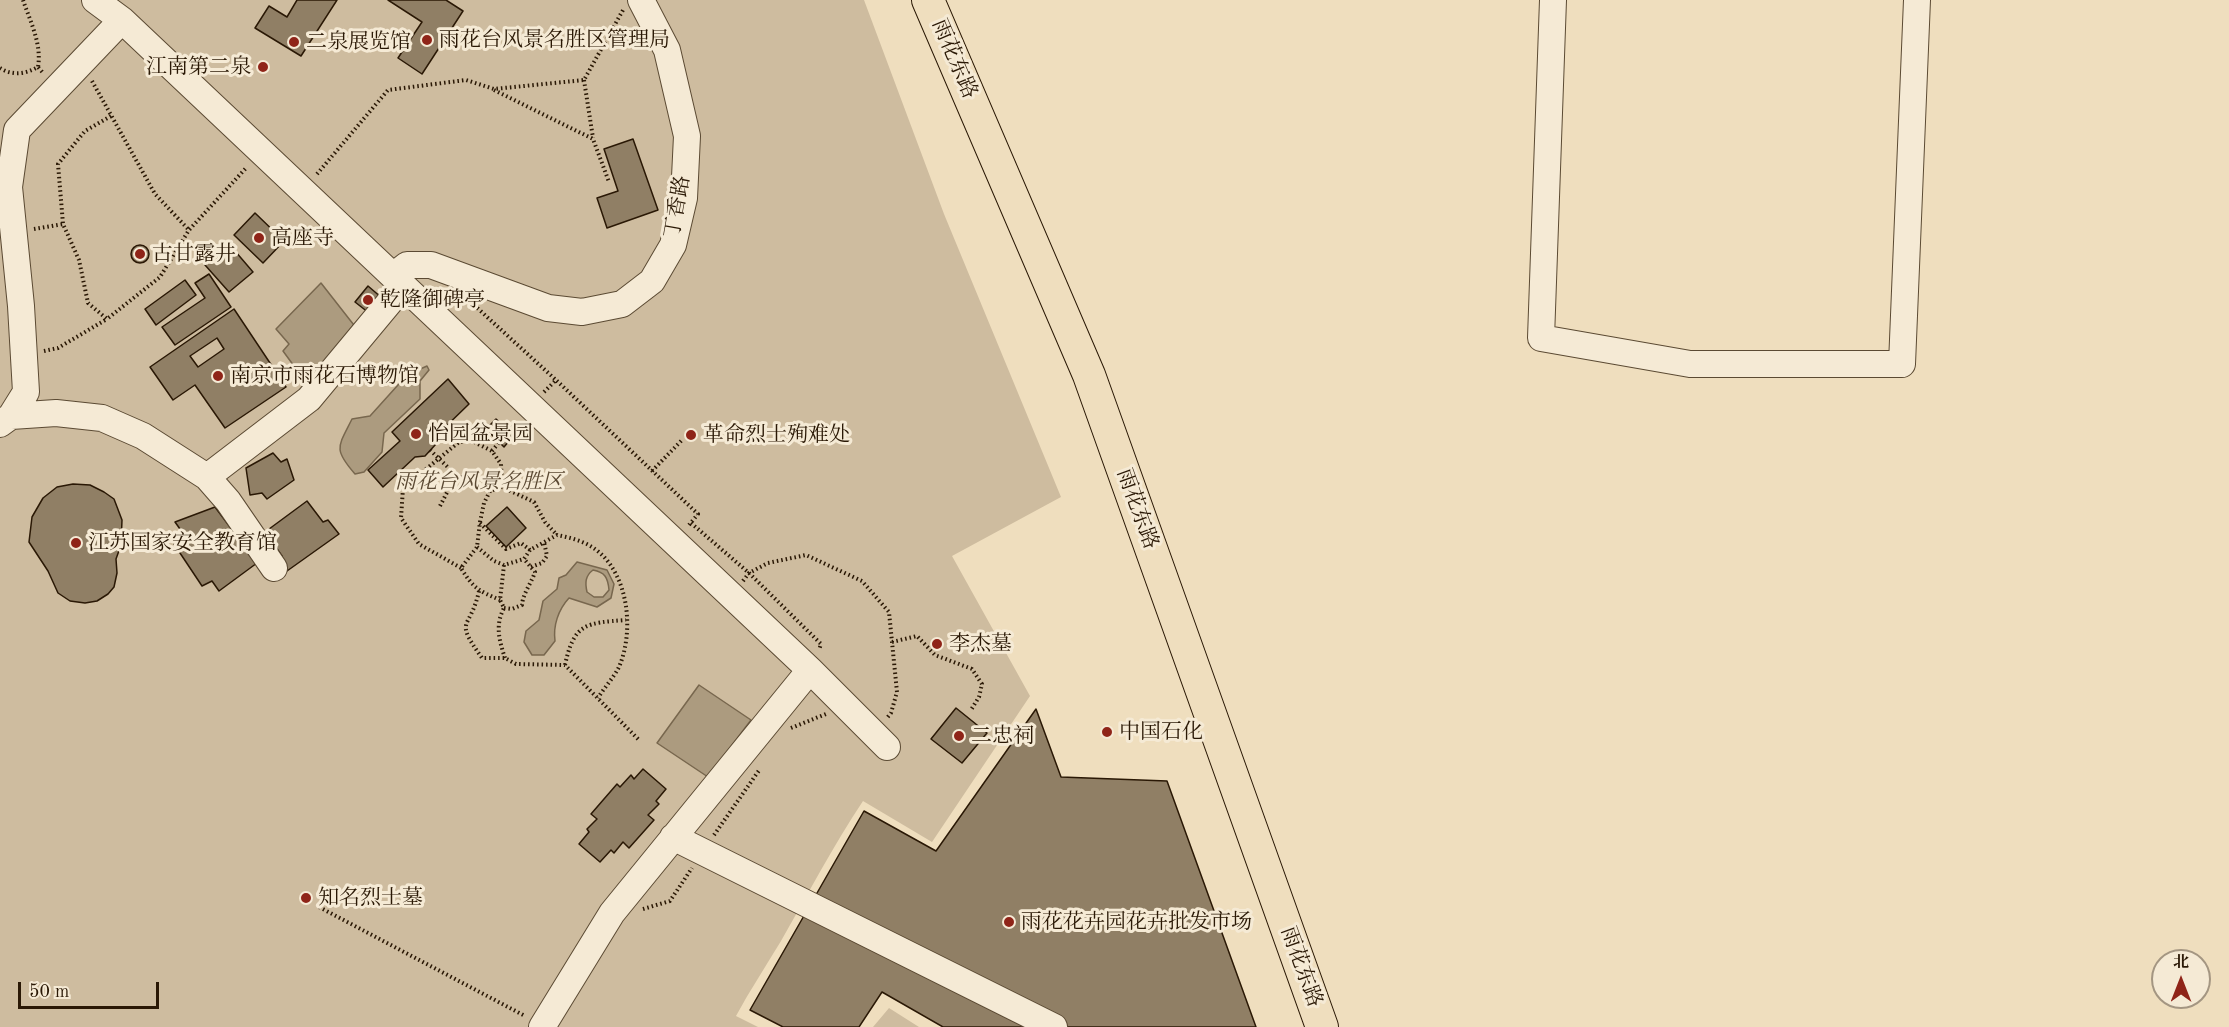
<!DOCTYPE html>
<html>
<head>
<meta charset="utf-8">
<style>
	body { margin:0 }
	#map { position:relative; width:2229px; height:1027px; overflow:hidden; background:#efdebe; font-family:"Old Standard TT","Noto Serif SC",serif }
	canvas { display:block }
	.north { position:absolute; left:2151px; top:949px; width:60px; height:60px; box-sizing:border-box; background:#f5ead5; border:2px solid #a49682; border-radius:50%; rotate:0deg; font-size:16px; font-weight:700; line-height:24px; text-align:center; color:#2a1805 }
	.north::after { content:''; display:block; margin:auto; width:21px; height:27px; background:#8f2418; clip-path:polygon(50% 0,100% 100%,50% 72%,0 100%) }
	.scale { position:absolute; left:18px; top:982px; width:141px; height:27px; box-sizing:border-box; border:3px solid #2a1805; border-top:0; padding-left:8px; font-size:18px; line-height:21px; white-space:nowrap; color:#2a1805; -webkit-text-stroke:4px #f5ead5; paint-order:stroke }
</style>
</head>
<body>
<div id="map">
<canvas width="2229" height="1027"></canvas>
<div class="north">北</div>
<div class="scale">50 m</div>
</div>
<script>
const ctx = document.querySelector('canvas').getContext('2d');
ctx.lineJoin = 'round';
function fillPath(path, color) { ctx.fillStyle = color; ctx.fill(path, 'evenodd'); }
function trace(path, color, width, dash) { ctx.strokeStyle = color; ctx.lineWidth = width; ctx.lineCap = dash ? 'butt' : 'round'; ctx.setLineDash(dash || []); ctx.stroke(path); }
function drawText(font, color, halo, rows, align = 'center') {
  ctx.font = font + ' "Old Standard TT","Noto Serif SC",serif'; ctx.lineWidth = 6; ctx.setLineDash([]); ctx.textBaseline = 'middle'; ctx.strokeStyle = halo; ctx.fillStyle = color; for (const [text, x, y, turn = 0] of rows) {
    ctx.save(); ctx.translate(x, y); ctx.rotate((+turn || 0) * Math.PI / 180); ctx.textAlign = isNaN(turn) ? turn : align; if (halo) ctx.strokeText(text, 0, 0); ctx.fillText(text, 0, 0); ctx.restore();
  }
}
const green = new Path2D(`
	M 0,0 L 864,0 L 944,214 L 1061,497 L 952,556 L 1030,696 L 932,842 L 863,801 C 833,846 808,894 781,941 C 766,966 750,990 736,1016 L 758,1027 L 0,1027 Z
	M 889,1008 L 919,1027 L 920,1027 L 873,1027 Z`);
const water = new Path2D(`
	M 321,283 L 357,329 L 313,377 L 307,375 L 302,377 L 283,351 L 289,344 L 276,329 Z
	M 427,366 L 429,370 L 420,381 L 420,399 L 384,433 L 382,452 L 364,472 L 355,474 C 333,449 338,447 352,419 L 370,416 L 407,375 Z
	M 577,562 L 607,570 L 614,584 L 611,598 L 597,607 L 569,598 C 558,610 553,626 555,641 L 544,655 L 532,655 L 524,642 L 526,631 L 539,620 L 543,601 L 557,589 L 559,578 L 566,575 ZM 593,570 C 605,572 608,578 609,590 L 603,597 L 594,597 L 587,592 C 585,583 585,576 593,570 Z
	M 699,685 L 751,720 L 708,777 L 657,743 Z`);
const building = new Path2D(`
	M 297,0 L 337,0 L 301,56 L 255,28 L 269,6 L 287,17 Z
	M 388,0 L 446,0 L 463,11 L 422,74 L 398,58 L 422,22 Z
	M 633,139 L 658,210 L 607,228 L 597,198 L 618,191 L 604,149 Z
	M 255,213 L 284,241 L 263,263 L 234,235 Z
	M 229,244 L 253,272 L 229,292 L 205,265 Z
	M131 254a9 9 0 1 1 18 0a9 9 0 1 1-18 0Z
	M 209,274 L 231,307 L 175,345 L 162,327 L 205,298 L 195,283 Z
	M 185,280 L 196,295 L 156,325 L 145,309 Z
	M 368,286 L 382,298 L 369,313 L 355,302 Z
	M 234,309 L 286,387 L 225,428 L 195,385 L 173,400 L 150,367 ZM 217,338 L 224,349 L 198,367 L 190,356 Z
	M 448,379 L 469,404 L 436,436 L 436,444 L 425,456 L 415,457 L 383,487 L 368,470 L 400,441 L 392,432 Z
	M 496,419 L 514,435 L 504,447 L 486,429 Z
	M 273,453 L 281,462 L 287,459 L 294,480 L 267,499 L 262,493 L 250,495 L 246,468 Z
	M 73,484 L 90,485 L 104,492 L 114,499 L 122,520 L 121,545 L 116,559 L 117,573 L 114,587 L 108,594 L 97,601 L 85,603 L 70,601 L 58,593 L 48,571 L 29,542 L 32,517 L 43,498 L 57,487 Z
	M 307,501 L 323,522 L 328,520 L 339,534 L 287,571 L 278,559 L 282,556 L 265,532 Z
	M 215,507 L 257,563 L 219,591 L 212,581 L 202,586 L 174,544 L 185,536 L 175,522 Z
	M 507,507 L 526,528 L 506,547 L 486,526 Z
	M 956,708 L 987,733 L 962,763 L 931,739 Z
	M 1036,709 L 1061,777 L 1167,781 L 1256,1027 L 943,1027 L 882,992 L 859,1027 L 783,1027 L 750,1010 L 864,811 L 936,851 Z
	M 643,769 L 666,789 L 656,801 L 659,804 L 648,815 L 654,820 L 629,848 L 623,842 L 614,853 L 611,850 L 600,862 L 579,844 L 589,832 L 587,829 L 597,819 L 591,814 L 617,784 L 620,787 L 631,775 L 634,779 Z`);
const path = new Path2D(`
	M 23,0 C 30,21 42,44 38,67
	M 0,68 C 12,76 26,74 38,67 L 44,74
	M 584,80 L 593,138
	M 92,81 L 155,194 L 189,230
	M 494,90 L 593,139 L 609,182
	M 111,116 L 85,131 L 58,164 L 63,224 L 79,260 L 88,303 L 107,319 L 160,277 L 189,230 L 247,167
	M 317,174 L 388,90 L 466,80 L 494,89 L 584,80 L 623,10
	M 34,229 L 63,224
	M 474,305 L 556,380
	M 44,351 L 58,348 L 107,319
	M 544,392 L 556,380 L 698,514 L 689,525
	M 430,450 L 456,475 L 490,491 L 502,487 L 534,502 L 545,522 L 557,535
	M 492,451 L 517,421
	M 652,471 L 682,440
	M 490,491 L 484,503 L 480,522 L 477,547 L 461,568 C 473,588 479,591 500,600
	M 440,506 L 456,475
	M 480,523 L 506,549 L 521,543 L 530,550
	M 691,523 L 749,573 L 821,644 L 819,650
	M 477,547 L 494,561 L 504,565 L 524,559 L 530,550 L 557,535 C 572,538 588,542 600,553 C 629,579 634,632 619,667 C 614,677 604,688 598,698
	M 504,565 L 500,600 L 504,608 C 495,625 499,640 505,658
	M 531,567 L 542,563 L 547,556 L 544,542
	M 461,568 L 419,544 L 401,518 L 403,488 L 459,442 L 472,441 L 492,451 L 501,464 L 502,487
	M 743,581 L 749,573 L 768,563 L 806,555 L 862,581 L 889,612 L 897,692 L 891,713 L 887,718
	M 479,591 C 470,632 453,617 482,658 L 505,658 L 516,664 L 565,665 L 639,740
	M 504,608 L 512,609 L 522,605 C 523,593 531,584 535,572 L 524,559
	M 892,642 L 917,636 L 935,655 L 972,669 L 982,684 L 979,697 L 971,710
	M 565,665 C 574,623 586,623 626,620
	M 791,728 L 826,714
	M 714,835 L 760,769
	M 319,907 L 525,1016
	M 643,909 L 670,901 L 692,868`);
const minor = new Path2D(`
	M 95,0 L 122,20 L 810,670 L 612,913 L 542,1027
	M 1553,0 L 1541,338 L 1690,364 L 1902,364 L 1917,0
	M 393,276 L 407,265 L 431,265 L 548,308 L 582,312 L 622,304 L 652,281 L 673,245 L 684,198 L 687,136 L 667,50 L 641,0
	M 11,416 L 56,413 L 102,418 L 143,436 L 207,477 L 228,501 L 274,568
	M 0,424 L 11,416 L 26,392 L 21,306 L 9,187 L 17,130 L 122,20
	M 207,477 L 309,399 L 403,286
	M 810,670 L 887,747
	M 673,837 L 1054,1027`);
const major = new Path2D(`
	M 928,0 L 1089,375 L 1322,1027`);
const markers = [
	[427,40,6,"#8f2418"],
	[294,42,6,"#8f2418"],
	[263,67,6,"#8f2418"],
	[259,238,6,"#8f2418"],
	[140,254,6,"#8f2418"],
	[368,300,6,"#8f2418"],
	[218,376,6,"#8f2418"],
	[416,434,6,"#8f2418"],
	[691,435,6,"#8f2418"],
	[76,543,6,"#8f2418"],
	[937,644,6,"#8f2418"],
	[1107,732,6,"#8f2418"],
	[959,736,6,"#8f2418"],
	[306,898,6,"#8f2418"],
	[1009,922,6,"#8f2418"]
];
const poiNames = [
	["雨花台风景名胜区管理局",439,40],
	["二泉展览馆",306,42],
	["江南第二泉",251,67,"right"],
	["高座寺",271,238],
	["古甘露井",152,254],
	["乾隆御碑亭",380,300],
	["南京市雨花石博物馆",230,376],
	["怡园盆景园",428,434],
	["革命烈士殉难处",703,435],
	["江苏国家安全教育馆",88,543],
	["李杰墓",949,644],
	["中国石化",1119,732],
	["二忠祠",971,736],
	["知名烈士墓",318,898],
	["雨花花卉园花卉批发市场",1021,922]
];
const streetNames = [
	["雨花东路",954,59,67],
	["丁香路",678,207,-80],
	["雨花东路",1137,509,70],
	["雨花东路",1301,967,70]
];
const parkNames = [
	["雨花台风景名胜区",479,482]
];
fillPath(green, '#cebc9f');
fillPath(water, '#ac9b7f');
trace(water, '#78674e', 1.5);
fillPath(building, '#907f65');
trace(building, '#2a1805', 1.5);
trace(minor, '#5b4a33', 28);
trace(major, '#2a1805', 34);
trace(path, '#2a1805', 4, [1.5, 3]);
trace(minor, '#f5ead5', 26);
trace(major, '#efdebe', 32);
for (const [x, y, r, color] of markers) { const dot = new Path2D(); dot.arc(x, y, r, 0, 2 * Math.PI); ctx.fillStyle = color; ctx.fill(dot); trace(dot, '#f5ead5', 2); }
drawText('21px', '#2a1805', '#f5ead5', poiNames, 'left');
drawText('21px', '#2a1805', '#f5ead5', streetNames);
drawText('italic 21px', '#5b4933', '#f5ead5', parkNames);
</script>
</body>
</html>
